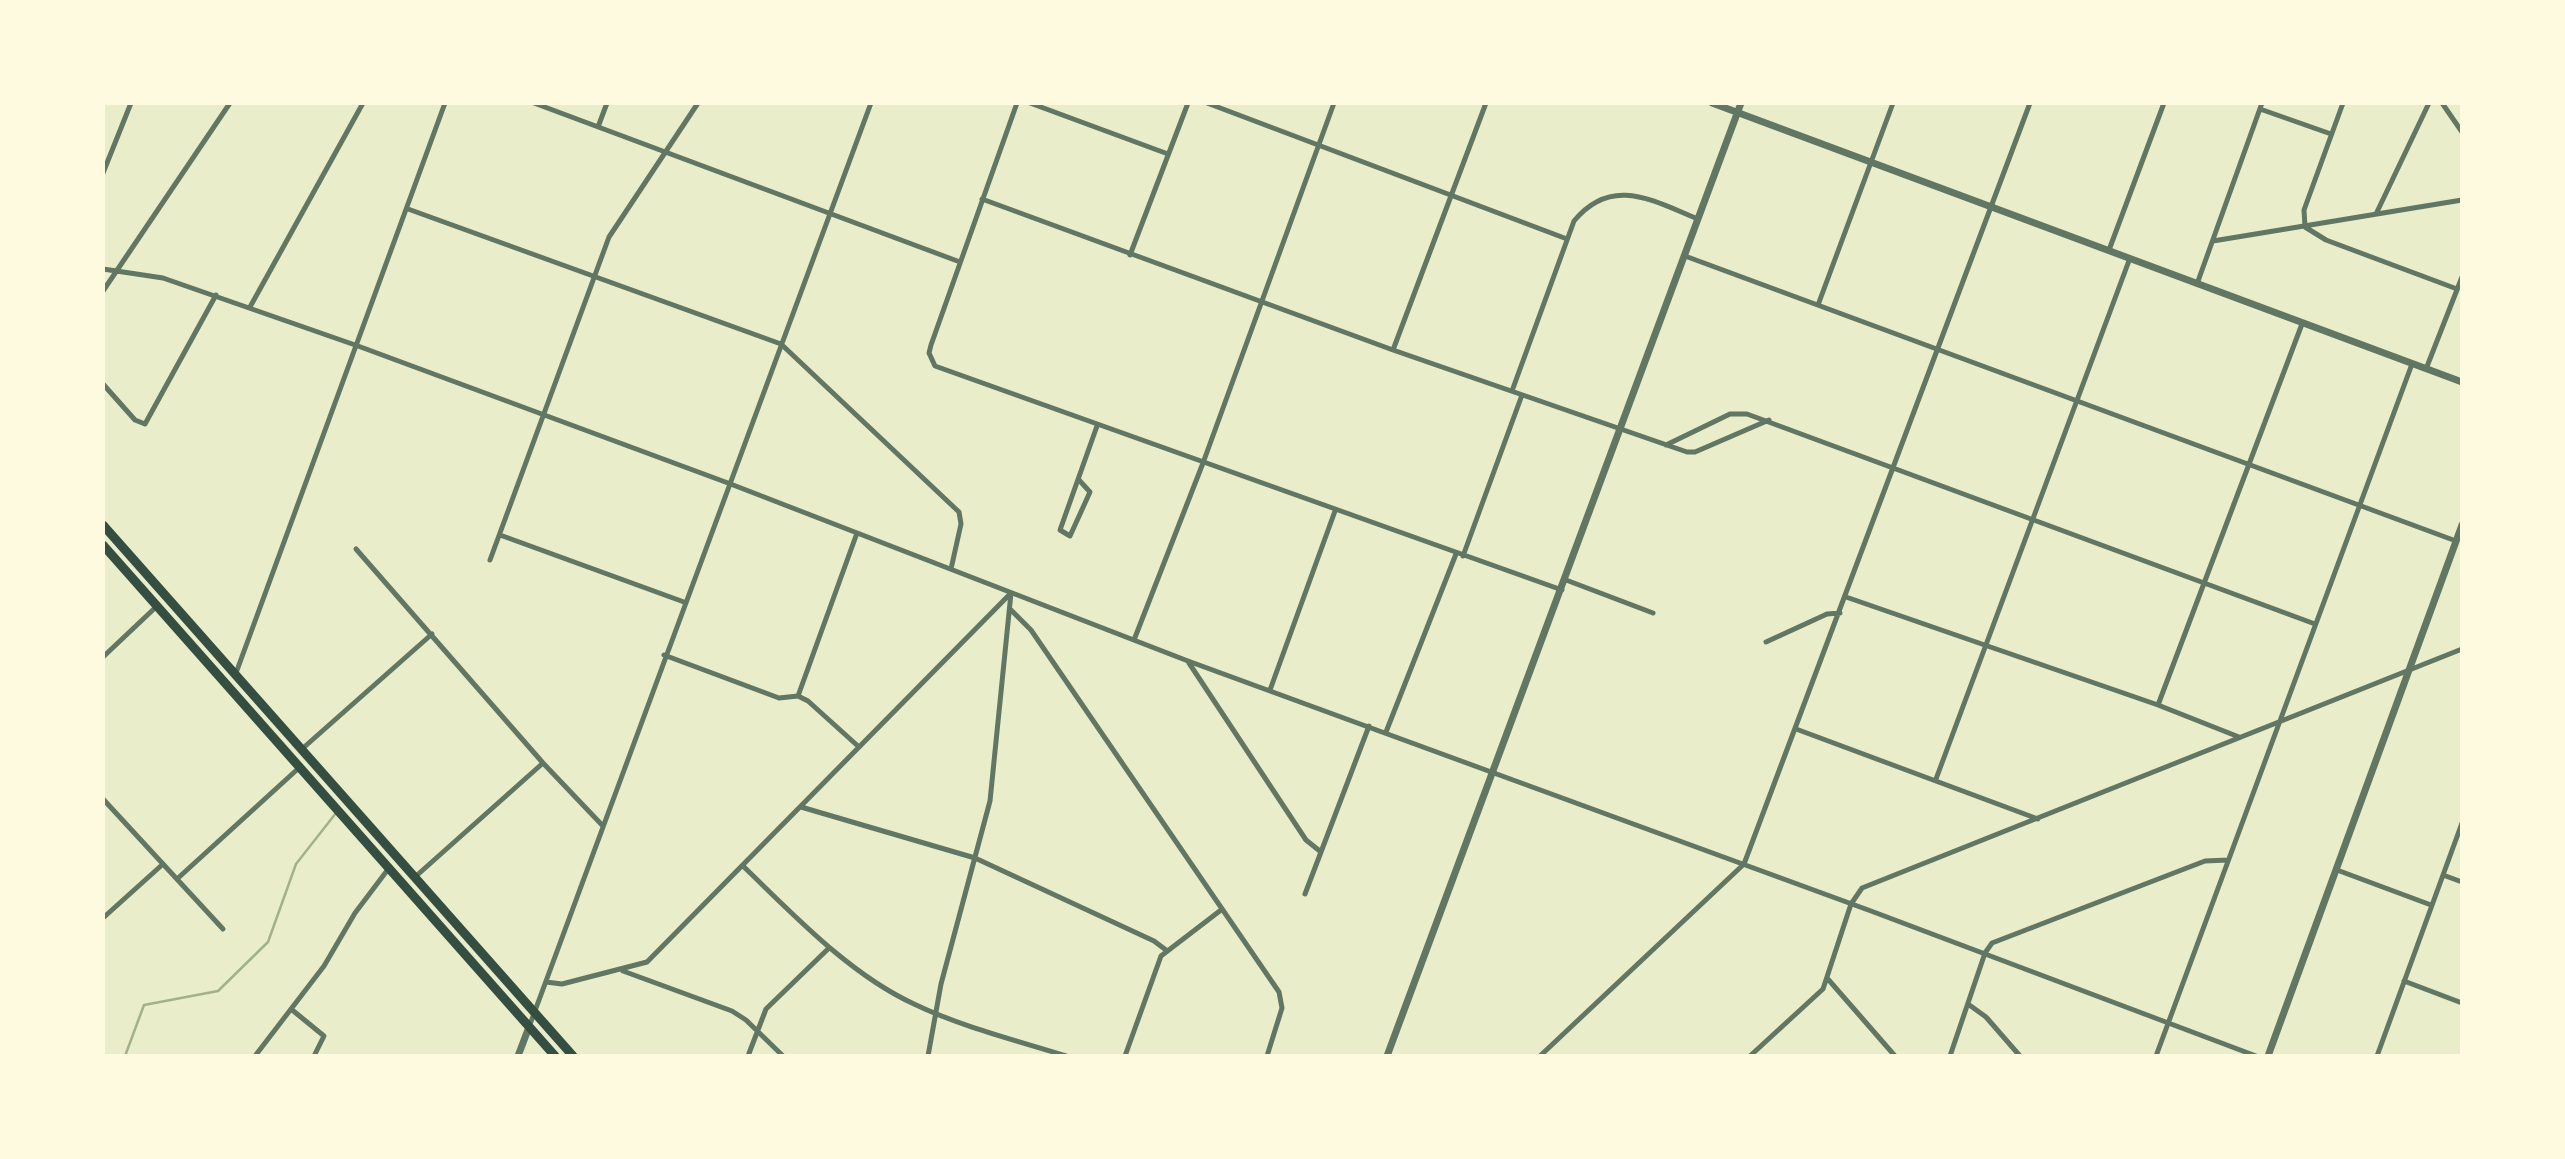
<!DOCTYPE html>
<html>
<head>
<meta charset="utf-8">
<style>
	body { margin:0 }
	#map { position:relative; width:2565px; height:1159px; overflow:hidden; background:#e9edc9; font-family:"Crimson Pro",serif }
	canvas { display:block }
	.frame { position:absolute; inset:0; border:105px solid #fefae0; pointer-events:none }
</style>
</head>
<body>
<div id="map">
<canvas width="2565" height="1159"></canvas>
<div class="frame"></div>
</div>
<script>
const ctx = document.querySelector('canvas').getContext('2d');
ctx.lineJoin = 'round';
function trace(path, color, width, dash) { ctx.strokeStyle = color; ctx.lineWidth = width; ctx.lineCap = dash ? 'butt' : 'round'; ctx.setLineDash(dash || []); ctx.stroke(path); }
const stream = new Path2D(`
	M 125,1056 L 144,1005 L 218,991 L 268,942 L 296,864 L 336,813`);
const minor = new Path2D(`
	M 534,103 L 960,262
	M 1017,103 L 931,345 L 929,353 L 935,366 L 1562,590
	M 1030,103 L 1168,154
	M 1207,103 L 1567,239
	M 2343,103 L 2304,210 L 2305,227 L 2326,240 L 2457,289
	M 2442,103 L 2462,132
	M 2260,109 L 2331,134
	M 598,127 L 607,103
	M 103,173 L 131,103
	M 982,199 L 1393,350 L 1687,452 L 1695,452 L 1769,420
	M 408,209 L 781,344 L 959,512 L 961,524 L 951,569
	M 2376,214 L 2429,103
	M 2213,241 L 2462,200
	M 2109,250 L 2164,103
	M 1130,255 L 1188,103
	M 1685,256 L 2456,541
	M 103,269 L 163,278 L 358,346 L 728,483 L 1188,661 L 1871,911 L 2256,1056
	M 2197,284 L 2262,103
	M 103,291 L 230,103
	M 1818,305 L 1893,103
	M 250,307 L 363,103
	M 1393,350 L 1486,103
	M 2426,369 L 2462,277
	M 103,384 L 135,420 L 145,424 L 216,295
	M 1512,391 L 1574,221 C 1612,175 1653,201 1698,219
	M 1666,445 L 1730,414 L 1747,414 L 2315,624
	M 1079,480 L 1090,492 L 1070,536 L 1060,530 L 1097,426
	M 500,535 L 684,602
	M 356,549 L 543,763 L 602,825
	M 1463,556 L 1522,395
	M 490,560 L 609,237 L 698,103
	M 1566,580 L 1653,613
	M 1846,597 L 2158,705 L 2239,737
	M 1011,610 L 1031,630 L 1279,992 L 1282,1008 L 1267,1056
	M 1134,640 L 1203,463 L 1334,103
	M 1766,642 L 1827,614 L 1840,613
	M 664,655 L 779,698 L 798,696 L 808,701 L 859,747
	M 103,657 L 157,606
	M 1189,663 L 1306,840 L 1321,852
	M 236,673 L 445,103
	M 1270,690 L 1335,511
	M 798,696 L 857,533
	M 2158,705 L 2302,324
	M 1796,729 L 2038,819
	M 1386,732 L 1456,554
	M 302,749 L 432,634
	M 1936,779 L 2130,258
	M 103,799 L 223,929
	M 801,807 L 975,858 L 1154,941 L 1166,950
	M 743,866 C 794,915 849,974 914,1004 C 962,1027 1015,1040 1066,1056
	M 2337,870 L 2431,905
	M 2443,875 L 2462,882
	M 415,877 L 543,763
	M 177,879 L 301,766
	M 1305,894 L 1369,726
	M 103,918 L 163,864
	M 623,971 L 732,1011 L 746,1020 L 783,1056
	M 1827,978 L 1895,1056
	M 2404,981 L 2462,1003
	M 546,982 L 562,984 L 647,962 L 1011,593
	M 1968,1004 L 1986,1017 L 2020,1056
	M 291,1009 L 324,1036 L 314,1056
	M 529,1027 L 871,103
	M 255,1056 L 324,966 L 355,913 L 389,868
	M 748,1056 L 766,1009 L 829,948
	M 928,1056 L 941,984 L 990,801 L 1011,593
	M 1125,1056 L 1161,956 L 1221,910
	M 1540,1056 L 1744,864 L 2030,103
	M 1750,1056 L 1823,989 L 1851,904 L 1862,888 L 2462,649
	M 1950,1056 L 1985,953 L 1992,943 L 2205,861 L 2228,860
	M 2156,1056 L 2412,364
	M 2377,1056 L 2462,823`);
const tertiary = new Path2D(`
	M 1712,103 L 2462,382
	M 518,1056 L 529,1027
	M 1387,1056 L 1741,103
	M 2268,1056 L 2462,525`);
const primary = new Path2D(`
	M 103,525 L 573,1056
	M 103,545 L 555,1056`);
trace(stream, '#a3b18a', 2.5);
trace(minor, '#617663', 5);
trace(tertiary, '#617663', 7);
trace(primary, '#344e41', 9);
</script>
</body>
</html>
